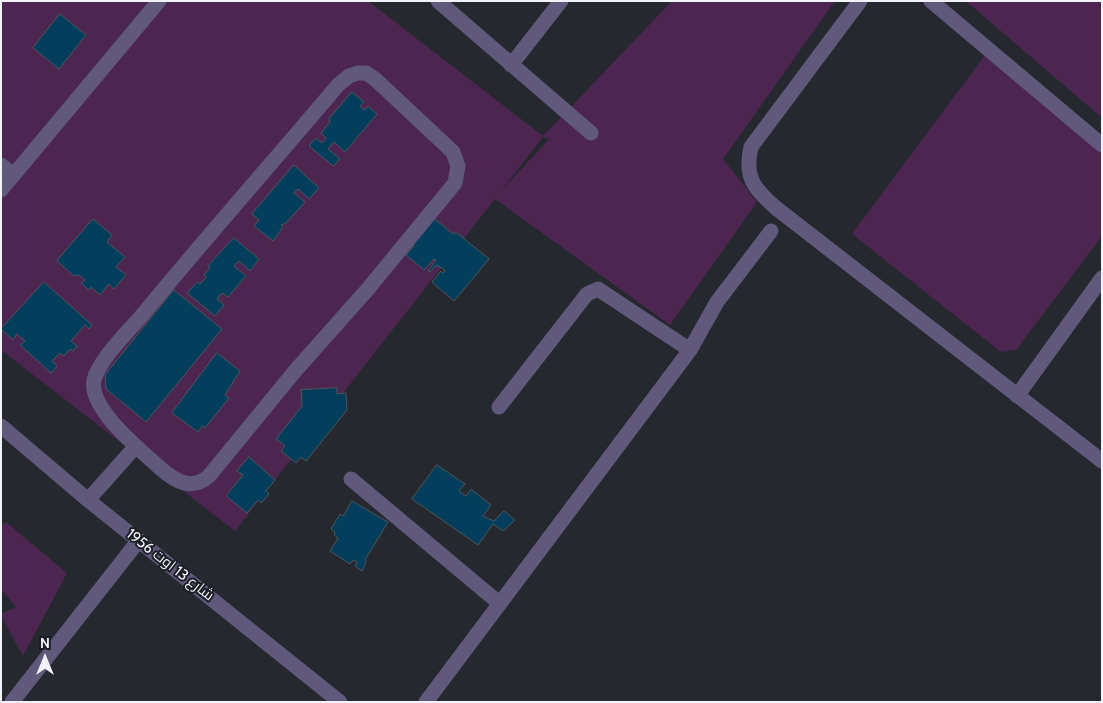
<!DOCTYPE html>
<html>
<head>
<meta charset="utf-8">
<style>
	body { margin:0 }
	#map { position:relative; width:1103px; height:703px; overflow:hidden; background:#25282f; font-family:Cabin,sans-serif }
	canvas { display:block }
	.frame { position:absolute; inset:0; border:2px solid #f1f3f8; pointer-events:none }
	.north { position:absolute; left:20px; top:633px; width:50px; height:50px; -webkit-text-stroke:4px #1b1e25; paint-order:stroke; rotate:0deg; font-size:14px; font-weight:700; line-height:20px; text-align:center; color:#f1f3f8 }
	.north::after { content:''; display:block; margin:auto; width:18px; height:22px; background:#f1f3f8; clip-path:polygon(50% 0,100% 100%,50% 72%,0 100%) }
</style>
</head>
<body>
<div id="map">
<canvas width="1103" height="703"></canvas>
<div class="frame"></div>
<div class="north">N</div>
</div>
<script>
const ctx = document.querySelector('canvas').getContext('2d');
ctx.lineJoin = 'round';
function fillPath(path, color) { ctx.fillStyle = color; ctx.fill(path, 'evenodd'); }
function trace(path, color, width, dash) { ctx.strokeStyle = color; ctx.lineWidth = width; ctx.lineCap = dash ? 'butt' : 'round'; ctx.setLineDash(dash || []); ctx.stroke(path); }
function drawText(font, color, halo, rows, align = 'center') {
  ctx.font = font + ' Cabin,Cairo,sans-serif'; ctx.lineWidth = 4; ctx.setLineDash([]); ctx.textBaseline = 'middle'; ctx.strokeStyle = halo; ctx.fillStyle = color; for (const [text, x, y, turn = 0] of rows) {
    ctx.save(); ctx.translate(x, y); ctx.rotate((+turn || 0) * Math.PI / 180); ctx.textAlign = isNaN(turn) ? turn : align; if (halo) ctx.strokeText(text, 0, 0); ctx.fillText(text, 0, 0); ctx.restore();
  }
}
const green = new Path2D(`
	M 1,1 L 368,1 L 543,136 L 672,1 L 835,1 L 723,159 L 757,202 L 670,325 L 495,199 L 235,531 L 1,350 ZM 543,137 L 549,139 L 500,192 Z
	M 966,1 L 1102,1 L 1102,118 Z
	M 985,55 L 1102,154 L 1102,236 L 1016,350 L 1001,352 L 852,234 Z
	M 6,522 L 67,573 L 23,656 L 1,616 L 1,614 L 16,607 L 1,589 L 1,526 Z`);
const building = new Path2D(`
	M 60,14 L 86,35 L 59,69 L 33,48 Z
	M 352,92 L 364,102 L 360,106 L 365,110 L 368,106 L 377,114 L 345,152 L 334,142 L 328,149 L 340,159 L 333,166 L 309,146 L 316,138 L 322,143 L 326,138 L 321,133 L 330,122 L 329,119 Z
	M 294,165 L 319,188 L 309,199 L 298,189 L 294,193 L 305,202 L 286,223 L 281,225 L 283,227 L 273,241 L 254,226 L 259,220 L 252,214 Z
	M 93,219 L 112,235 L 107,242 L 125,257 L 116,267 L 126,275 L 114,289 L 109,284 L 100,295 L 91,287 L 89,290 L 81,283 L 85,280 L 79,275 L 74,276 L 57,261 Z
	M 435,219 L 453,234 L 456,232 L 489,259 L 454,301 L 432,282 L 441,271 L 443,273 L 445,270 L 436,265 L 430,272 L 428,271 L 436,260 L 434,259 L 424,270 L 406,255 L 414,246 L 411,243 Z
	M 234,238 L 259,259 L 250,271 L 239,261 L 234,266 L 246,276 L 228,297 L 222,293 L 217,299 L 224,305 L 215,316 L 187,293 L 197,282 L 200,284 L 206,277 L 204,275 L 210,268 L 208,266 Z
	M 44,282 L 92,325 L 89,329 L 85,325 L 71,341 L 77,346 L 73,351 L 70,349 L 64,356 L 60,353 L 52,361 L 57,366 L 51,373 L 20,345 L 25,341 L 17,334 L 13,340 L 1,329 Z
	M 174,290 L 222,329 L 146,422 L 106,389 L 105,375 Z
	M 217,353 L 240,371 L 225,395 L 229,398 L 205,428 L 202,426 L 198,432 L 172,413 Z
	M 337,388 L 337,394 L 346,393 L 347,410 L 306,461 L 301,457 L 296,463 L 281,451 L 285,446 L 276,439 L 302,406 L 301,390 Z
	M 249,457 L 275,480 L 266,491 L 269,494 L 261,503 L 258,500 L 247,513 L 226,496 L 243,475 L 237,471 Z
	M 437,465 L 465,484 L 459,491 L 466,496 L 471,489 L 491,505 L 483,516 L 494,521 L 504,511 L 515,520 L 503,531 L 493,524 L 478,545 L 412,499 Z
	M 352,501 L 388,522 L 365,560 L 366,562 L 362,571 L 355,566 L 357,562 L 353,560 L 350,564 L 330,551 L 338,538 L 334,535 L 335,532 L 331,529 L 340,514 L 343,516 Z`);
const minor = new Path2D(`
	M 438,1 L 591,133
	M 860,1 L 751,147 C 744,177 754,189 776,208 L 1102,461
	M 931,1 L 1102,145
	M 511,65 L 561,1
	M 358,73 L 366,73 L 375,79 L 453,152 L 458,166 L 455,183 L 367,290 L 295,371 L 209,476 C 192,491 176,482 160,468 C 141,450 88,409 94,380 C 99,359 130,330 144,313 C 207,236 274,161 338,85 L 349,76 Z
	M 1,165 L 13,175
	M 1,190 L 159,1
	M 1017,396 L 1102,278
	M 499,407 L 587,294 L 598,289 L 690,350
	M 1,426 L 88,500 L 340,702
	M 351,479 L 499,603
	M 88,500 L 136,446
	M 12,702 L 139,540
	M 426,702 L 690,350 L 717,302 L 771,231`);
const streetNames = [
	["شارع 13 اوت 1956",170,565,38]
];
fillPath(green, '#4c2650');
fillPath(building, '#033f5d');
trace(building, '#4e565b', 1);
trace(minor, '#61597c', 15);
drawText('15px', '#f1f3f8', '#1b1e25', streetNames);
</script>
</body>
</html>
